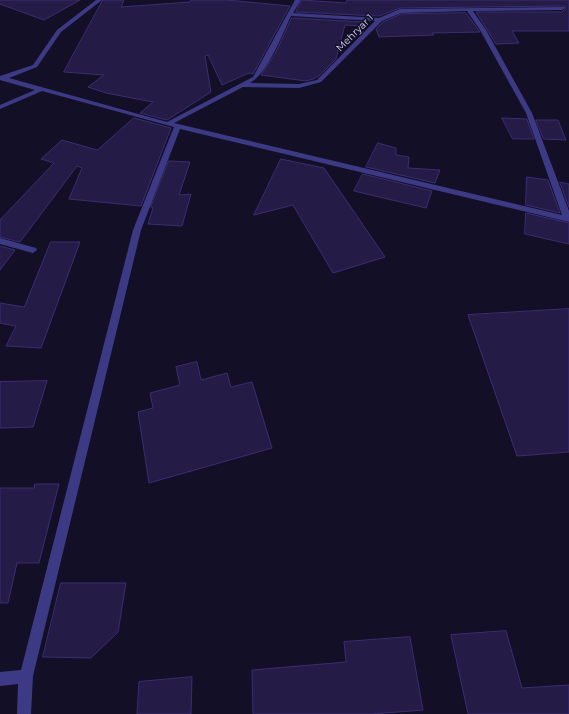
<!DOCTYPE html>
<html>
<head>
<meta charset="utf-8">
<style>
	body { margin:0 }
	canvas { display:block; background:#130f26 }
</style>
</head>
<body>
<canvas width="569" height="714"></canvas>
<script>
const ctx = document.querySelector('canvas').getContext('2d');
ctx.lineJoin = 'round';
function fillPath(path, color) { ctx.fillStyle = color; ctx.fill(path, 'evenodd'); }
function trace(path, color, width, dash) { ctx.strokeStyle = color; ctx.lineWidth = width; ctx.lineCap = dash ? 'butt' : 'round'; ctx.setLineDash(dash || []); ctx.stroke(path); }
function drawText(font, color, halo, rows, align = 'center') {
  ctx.font = font + ' Montserrat,sans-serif'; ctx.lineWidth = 3; ctx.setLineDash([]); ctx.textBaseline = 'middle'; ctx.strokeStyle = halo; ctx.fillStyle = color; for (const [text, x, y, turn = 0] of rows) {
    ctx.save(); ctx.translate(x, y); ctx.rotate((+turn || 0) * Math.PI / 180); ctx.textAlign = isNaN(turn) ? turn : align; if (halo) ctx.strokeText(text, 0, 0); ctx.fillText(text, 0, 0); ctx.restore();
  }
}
const building = new Path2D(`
	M 0,0 L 80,0 L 44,20 L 0,4 Z
	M 103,0 L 124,0 L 121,7 L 190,2 L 191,0 L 227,0 L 290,6 L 253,74 L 249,73 L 222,85 L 208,55 L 205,56 L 211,92 L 167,120 L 140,113 L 153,102 L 106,93 L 88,87 L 104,75 L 64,72 Z
	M 302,0 L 346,3 L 347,0 L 569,0 L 569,31 L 512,31 L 519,43 L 496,44 L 476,12 L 562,12 L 566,8 L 564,6 L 400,8 L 379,16 L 296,12 Z
	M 466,13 L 480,32 L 432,33 L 434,35 L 379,37 L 376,29 L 383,22 L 401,14 Z
	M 292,18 L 365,22 L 361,26 L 345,25 L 336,59 L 319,76 L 313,79 L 306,81 L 261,75 L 275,54 Z
	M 134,118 L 171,128 L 141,206 L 69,199 L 82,168 L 77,166 L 20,242 L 0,237 L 0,220 L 54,163 L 41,159 L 62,140 L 97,150 Z
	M 502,118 L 527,119 L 534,139 L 513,139 Z
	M 536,120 L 558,120 L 566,140 L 544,139 Z
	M 378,143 L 396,148 L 396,155 L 409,157 L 408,168 L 440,170 L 435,183 L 366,167 Z
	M 281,159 L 324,168 L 385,257 L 333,273 L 293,205 L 254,215 Z
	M 169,161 L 190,162 L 179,195 L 191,194 L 182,226 L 148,224 L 153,208 L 151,207 Z
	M 363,174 L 432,191 L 426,208 L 354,191 Z
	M 527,177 L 548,180 L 560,213 L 526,205 Z
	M 560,182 L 569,184 L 569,207 Z
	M 526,213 L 569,223 L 569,244 L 525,234 Z
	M 51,242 L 80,242 L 41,348 L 6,346 L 16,326 L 0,323 L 0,303 L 24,307 Z
	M 0,246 L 15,250 L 0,270 Z
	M 569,309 L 569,452 L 517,456 L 468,315 Z
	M 197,362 L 201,380 L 227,373 L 231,387 L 252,382 L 272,448 L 149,483 L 138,412 L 153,408 L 150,393 L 180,385 L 176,367 Z
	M 47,381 L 33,427 L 0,428 L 0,382 Z
	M 35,484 L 59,484 L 39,563 L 17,563 L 8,603 L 0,603 L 0,488 L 34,488 Z
	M 61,583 L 126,583 L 118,632 L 91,658 L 43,657 Z
	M 506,631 L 522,688 L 569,685 L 569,714 L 468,714 L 451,635 Z
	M 410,637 L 423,710 L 372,714 L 253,714 L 252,670 L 346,662 L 344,642 Z
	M 192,677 L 191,714 L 137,714 L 139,682 Z`);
const minor = new Path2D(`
	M 96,0 L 102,0 L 61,32 L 37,67 L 9,78 L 167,122 L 253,77 L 295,0 L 301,0 L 293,13 L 379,18 L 400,9 L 564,7 L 565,8 L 562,10 L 473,11 L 486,30 L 532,113 L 569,211 L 569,222 L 180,129 L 141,230 L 33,676 L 31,714 L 17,714 L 18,684 L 0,686 L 0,672 L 21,670 L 133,230 L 174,127 L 42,91 L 0,109 L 0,105 L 35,90 L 0,80 L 0,76 L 33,65 L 57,30 ZM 467,11 L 480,30 L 526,113 L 562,215 L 174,123 L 243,87 L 299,88 L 321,82 L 382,21 L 401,13 ZM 291,16 L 375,21 L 317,80 L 299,84 L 250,83 C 268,73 282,35 291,16 Z
	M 0,238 L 36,248 L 37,250 L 33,253 L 0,244 Z`);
const farStreetnames = [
	["Mehryar 1",355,33,-45]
];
fillPath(building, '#241b47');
trace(building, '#3b2d73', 1);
fillPath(minor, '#3d3a85');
drawText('10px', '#d9d4ff', '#130f26', farStreetnames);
</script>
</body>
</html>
